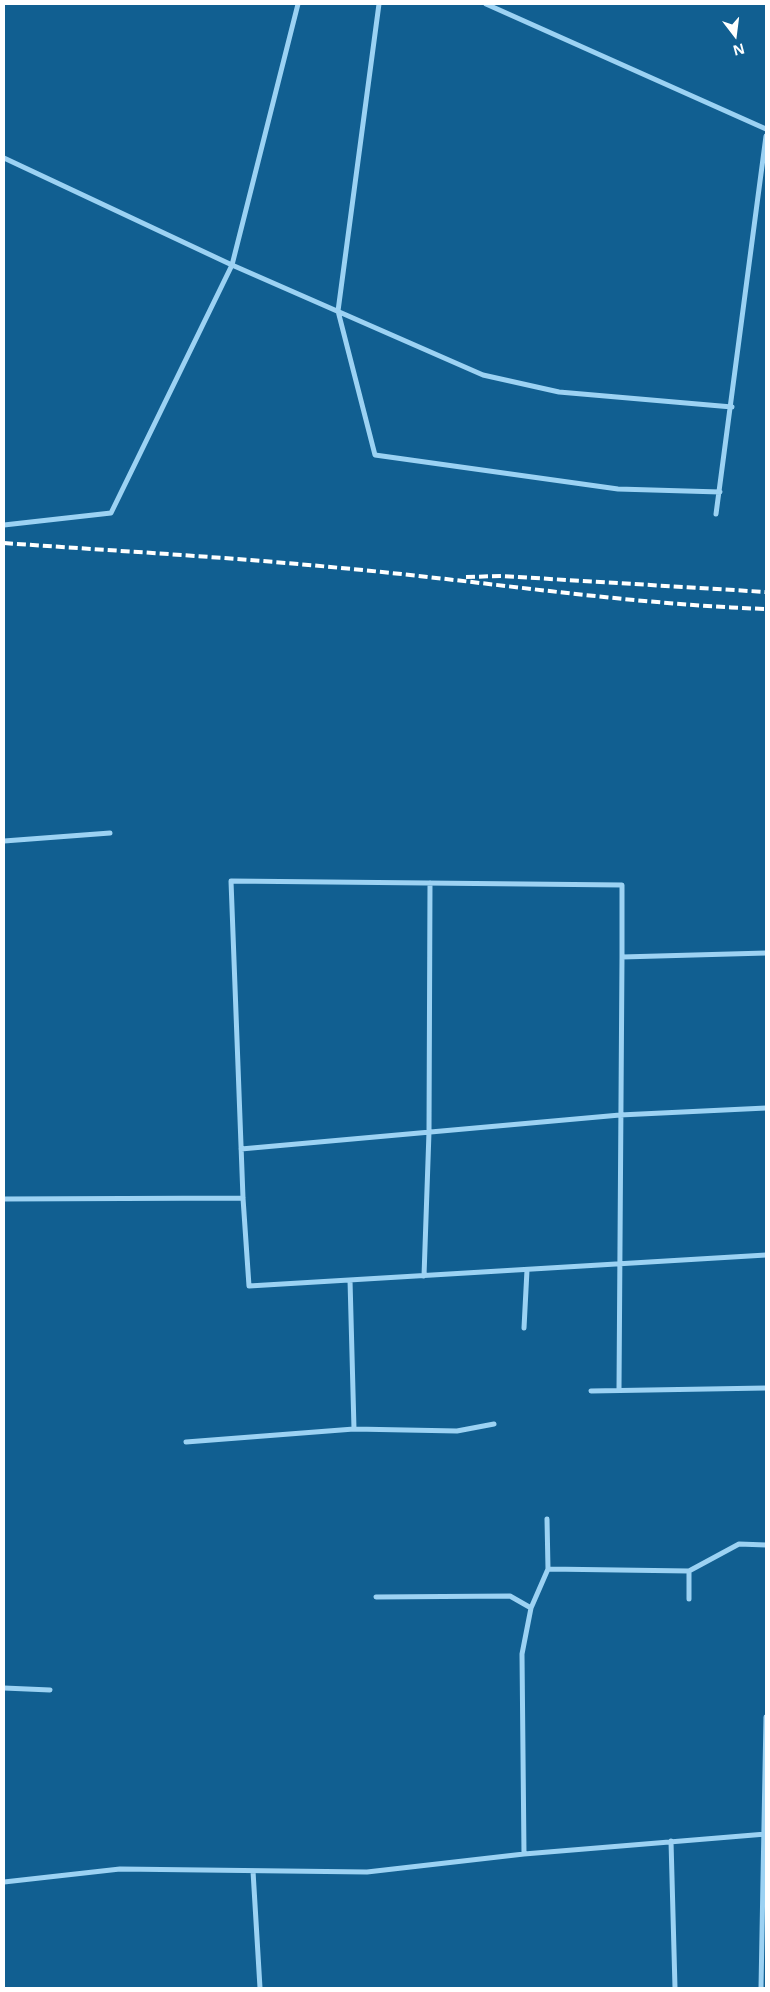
<!DOCTYPE html>
<html>
<head>
<meta charset="utf-8">
<style>
	body { margin:0 }
	#map { position:relative; width:770px; height:1992px; overflow:hidden; background:#115f91; font-family:"Open Sans",sans-serif }
	canvas { display:block }
	.frame { position:absolute; inset:0; border:5px solid #fff; pointer-events:none }
	.north { position:absolute; left:710px; top:10px; width:50px; height:50px; -webkit-text-stroke:4px #115f91; paint-order:stroke; rotate:165deg; font-size:14px; font-weight:700; line-height:20px; text-align:center; color:#fff }
	.north::after { content:''; display:block; margin:auto; width:18px; height:22px; background:#fff; clip-path:polygon(50% 0,100% 100%,50% 72%,0 100%) }
</style>
</head>
<body>
<div id="map">
<canvas width="770" height="1992"></canvas>
<div class="frame"></div>
<div class="north">N</div>
</div>
<script>
const ctx = document.querySelector('canvas').getContext('2d');
ctx.lineJoin = 'round';
function trace(path, color, width, dash) { ctx.strokeStyle = color; ctx.lineWidth = width; ctx.lineCap = dash ? 'butt' : 'round'; ctx.setLineDash(dash || []); ctx.stroke(path); }
const minor = new Path2D(`
	M 379,4 L 338,311 L 375,455 L 618,489 L 720,492
	M 486,4 L 766,129
	M 4,158 L 232,265 L 483,375 L 559,392 L 732,407
	M 716,514 L 766,136
	M 4,525 L 111,513 L 232,265 L 298,4
	M 4,841 L 110,833
	M 766,953 L 622,957 L 622,885 L 231,881 L 243,1198 L 249,1286 L 766,1255
	M 241,1149 L 620,1115 L 766,1108
	M 4,1199 L 243,1198
	M 424,1276 L 429,1132 L 430,883
	M 350,1280 L 354,1429
	M 524,1328 L 527,1270
	M 619,1389 L 622,957
	M 591,1391 L 766,1388
	M 186,1442 L 354,1429 L 457,1431 L 494,1424
	M 547,1519 L 548,1569
	M 376,1597 L 510,1596 L 531,1608
	M 689,1599 L 689,1571
	M 4,1688 L 50,1690
	M 671,1841 L 675,1988
	M 524,1854 L 522,1654 L 531,1608 L 548,1569 L 689,1571 L 739,1544 L 766,1545
	M 253,1871 L 260,1988
	M 4,1882 L 120,1869 L 367,1872 L 524,1854 L 766,1834
	M 761,1988 L 766,1717`);
const rail = new Path2D(`
	M 4,543 C 116,551 229,557 341,568 C 483,581 624,604 766,609
	M 466,577 L 501,576 L 766,592`);
trace(minor, '#9cd2f3', 5);
trace(rail, '#fff', 4, [9, 4]);
</script>
</body>
</html>
